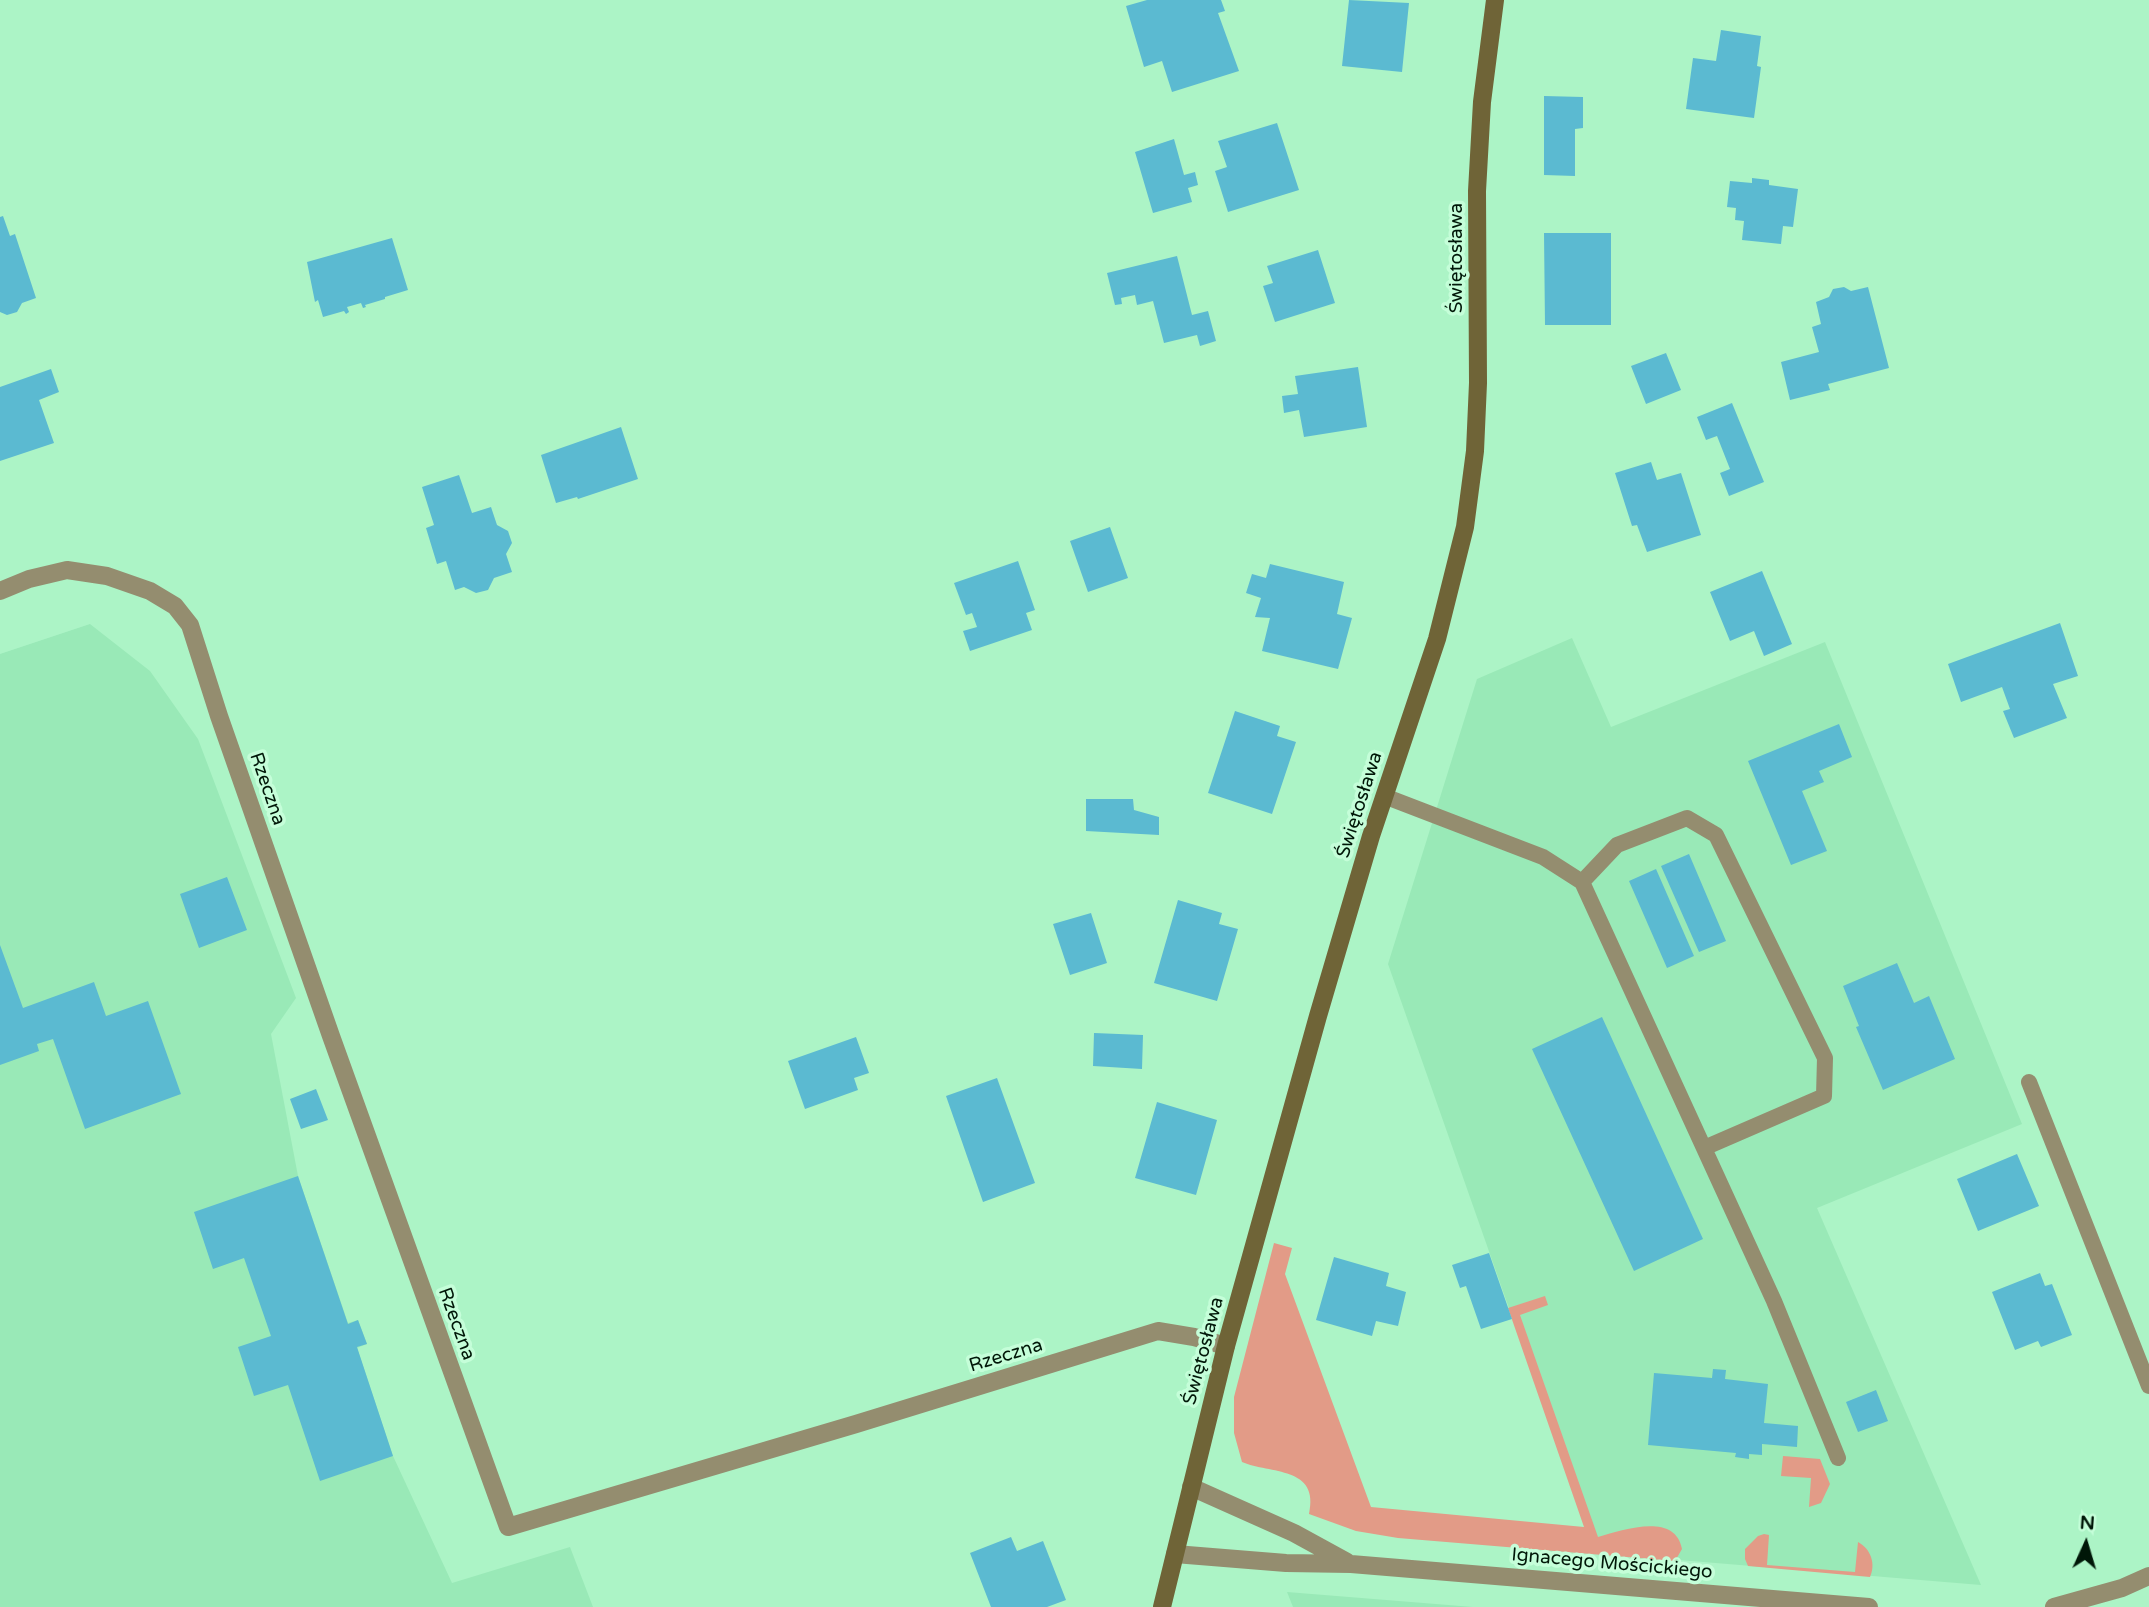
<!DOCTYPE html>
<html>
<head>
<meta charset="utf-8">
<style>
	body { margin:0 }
	#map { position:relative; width:2149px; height:1607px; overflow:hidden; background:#acf4c6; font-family:"Varela Round",sans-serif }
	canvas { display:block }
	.north { position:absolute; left:2051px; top:1509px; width:70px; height:70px; -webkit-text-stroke:5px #c5fed9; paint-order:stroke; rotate:4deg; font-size:19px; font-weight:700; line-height:28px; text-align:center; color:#001708 }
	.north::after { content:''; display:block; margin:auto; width:24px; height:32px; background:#001708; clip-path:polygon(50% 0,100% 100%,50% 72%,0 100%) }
</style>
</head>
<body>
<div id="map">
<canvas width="2149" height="1607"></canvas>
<div class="north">N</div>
</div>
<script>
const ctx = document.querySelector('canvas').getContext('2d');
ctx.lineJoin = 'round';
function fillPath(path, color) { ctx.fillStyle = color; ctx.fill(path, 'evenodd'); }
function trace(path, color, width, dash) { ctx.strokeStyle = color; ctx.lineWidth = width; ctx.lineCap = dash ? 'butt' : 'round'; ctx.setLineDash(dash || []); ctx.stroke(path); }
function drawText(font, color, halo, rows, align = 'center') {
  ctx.font = font + ' "Varela Round",sans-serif'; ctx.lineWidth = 7; ctx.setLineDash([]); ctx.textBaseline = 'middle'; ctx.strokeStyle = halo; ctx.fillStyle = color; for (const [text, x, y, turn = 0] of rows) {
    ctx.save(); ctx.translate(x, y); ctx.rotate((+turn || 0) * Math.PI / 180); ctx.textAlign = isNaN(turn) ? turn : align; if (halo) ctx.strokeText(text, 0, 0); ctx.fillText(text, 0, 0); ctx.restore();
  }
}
const built = new Path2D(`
	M 90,624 L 150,671 L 198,739 L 296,998 L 271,1034 L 298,1176 L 348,1323 L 358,1320 L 367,1344 L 357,1348 L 393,1456 L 452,1583 L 570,1547 L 593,1607 L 0,1607 L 0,654 Z
	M 1572,638 L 1611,727 L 1825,642 L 2022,1124 L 1817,1208 L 1981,1585 L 1595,1553 L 1388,964 L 1477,679 Z
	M 1287,1592 L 1473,1607 L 1293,1607 Z`);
const green = new Path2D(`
	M 1274,1243 L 1292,1248 L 1285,1274 L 1371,1507 L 1584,1527 L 1508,1308 L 1545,1296 L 1548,1305 L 1520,1315 L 1598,1537 C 1621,1531 1675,1511 1682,1549 L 1675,1561 L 1398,1538 L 1356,1531 L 1309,1514 C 1320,1466 1270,1474 1242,1462 L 1234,1433 L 1234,1397 Z
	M 1783,1456 L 1820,1459 L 1830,1484 L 1821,1503 L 1809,1507 L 1811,1478 L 1781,1476 Z
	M 1764,1534 L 1769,1535 L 1767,1565 L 1855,1572 L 1858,1542 C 1871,1549 1876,1564 1870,1577 L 1748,1566 L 1745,1559 L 1745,1549 L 1758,1536 Z`);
const building = new Path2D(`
	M 1147,0 L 1221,0 L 1225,11 L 1218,13 L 1239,71 L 1172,92 L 1162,61 L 1144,67 L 1126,6 Z
	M 1349,0 L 1409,3 L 1402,72 L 1342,66 Z
	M 1721,30 L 1761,36 L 1757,66 L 1761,67 L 1754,118 L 1686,109 L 1693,58 L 1716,61 Z
	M 1544,96 L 1583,97 L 1583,128 L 1575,129 L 1575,176 L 1544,175 Z
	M 1277,123 L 1299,190 L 1228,212 L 1215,171 L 1227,167 L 1218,141 Z
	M 1174,139 L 1184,175 L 1195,172 L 1198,185 L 1188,188 L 1192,202 L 1153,213 L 1135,152 Z
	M 1752,178 L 1769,180 L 1769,185 L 1798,189 L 1793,227 L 1783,226 L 1781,244 L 1742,240 L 1744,221 L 1735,220 L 1736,208 L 1727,207 L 1730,181 L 1752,183 Z
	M 3,216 L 10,236 L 15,234 L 36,298 L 22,303 L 17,312 L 7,315 L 0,312 L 0,217 Z
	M 1544,233 L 1611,233 L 1611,325 L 1545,325 Z
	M 392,238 L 408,290 L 385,297 L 385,299 L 365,305 L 366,307 L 363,308 L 361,303 L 347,307 L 349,312 L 346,314 L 344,311 L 323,317 L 318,300 L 315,302 L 307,262 Z
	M 1318,250 L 1335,303 L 1275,322 L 1263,286 L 1273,283 L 1267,266 Z
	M 1177,256 L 1192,315 L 1208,311 L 1216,341 L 1200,346 L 1197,335 L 1164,343 L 1153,301 L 1137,305 L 1135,295 L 1121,298 L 1122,304 L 1115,305 L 1107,273 Z
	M 1844,287 L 1851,291 L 1868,287 L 1889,368 L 1828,384 L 1830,390 L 1790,400 L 1781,362 L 1819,352 L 1812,327 L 1821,324 L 1816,302 L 1829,297 L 1833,289 Z
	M 1666,353 L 1681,390 L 1646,404 L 1631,366 Z
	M 1358,367 L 1367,427 L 1304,437 L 1299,410 L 1284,413 L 1282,396 L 1298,394 L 1295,376 Z
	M 51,369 L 59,392 L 39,400 L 54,443 L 0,461 L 0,387 Z
	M 1732,403 L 1764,482 L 1729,496 L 1720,473 L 1730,469 L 1717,436 L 1706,440 L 1697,417 Z
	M 621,427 L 638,479 L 578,499 L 577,497 L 556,503 L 541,455 Z
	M 1651,462 L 1657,480 L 1681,473 L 1701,535 L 1647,552 L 1637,525 L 1632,526 L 1615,473 Z
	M 459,475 L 472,513 L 491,507 L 497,525 L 508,531 L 512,543 L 506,554 L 512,572 L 494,578 L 488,590 L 476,593 L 464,587 L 455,590 L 446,561 L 437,564 L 426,528 L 434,525 L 422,487 Z
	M 1110,527 L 1128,578 L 1088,592 L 1070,541 Z
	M 1018,561 L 1035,610 L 1026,613 L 1032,630 L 970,651 L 963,631 L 977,627 L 972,613 L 966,615 L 954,583 Z
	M 1270,564 L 1344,582 L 1337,614 L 1352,618 L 1338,669 L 1262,651 L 1270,618 L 1255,617 L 1261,598 L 1246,593 L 1252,574 L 1266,578 Z
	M 1762,571 L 1792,644 L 1764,656 L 1754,631 L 1730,641 L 1710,592 Z
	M 2060,623 L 2078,676 L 2053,684 L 2067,718 L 2014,738 L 2003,711 L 2010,709 L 2002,687 L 1961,702 L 1948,664 Z
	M 1235,711 L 1280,726 L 1277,736 L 1296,742 L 1272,814 L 1208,793 Z
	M 1839,724 L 1852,757 L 1819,771 L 1824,782 L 1802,791 L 1827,851 L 1791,865 L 1748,761 Z
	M 1086,799 L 1133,799 L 1134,810 L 1159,817 L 1159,835 L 1086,831 Z
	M 1689,854 L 1726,941 L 1699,952 L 1661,866 Z
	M 1656,869 L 1694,956 L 1667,968 L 1629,881 Z
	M 227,877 L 247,930 L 199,948 L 180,894 Z
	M 1178,900 L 1222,913 L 1219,924 L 1238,929 L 1217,1001 L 1154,983 Z
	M 1091,913 L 1107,963 L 1070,975 L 1053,924 Z
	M 0,945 L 23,1008 L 94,982 L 106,1016 L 148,1001 L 181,1094 L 85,1129 L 53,1039 L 37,1044 L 39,1051 L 0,1065 Z
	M 1897,963 L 1914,1003 L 1929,996 L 1955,1059 L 1883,1090 L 1856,1027 L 1859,1026 L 1843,986 Z
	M 1602,1017 L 1703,1239 L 1634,1271 L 1532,1049 Z
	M 1094,1033 L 1143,1035 L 1142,1069 L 1093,1066 Z
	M 856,1037 L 869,1073 L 854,1078 L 858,1090 L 805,1109 L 788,1061 Z
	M 997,1078 L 1035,1183 L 983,1202 L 946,1096 Z
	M 316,1089 L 328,1120 L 301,1129 L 290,1099 Z
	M 1157,1102 L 1217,1120 L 1196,1195 L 1135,1178 Z
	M 2017,1154 L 2039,1206 L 1978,1231 L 1957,1179 Z
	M 298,1176 L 348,1324 L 358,1320 L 367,1344 L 357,1347 L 393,1456 L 320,1481 L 288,1385 L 254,1396 L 238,1347 L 271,1336 L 244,1258 L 213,1269 L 194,1212 Z
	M 1489,1253 L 1512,1319 L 1481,1329 L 1466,1286 L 1460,1288 L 1452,1265 Z
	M 1334,1257 L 1389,1273 L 1386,1286 L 1406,1292 L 1398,1326 L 1376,1321 L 1372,1336 L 1316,1320 Z
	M 2040,1273 L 2045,1286 L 2052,1284 L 2072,1335 L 2041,1347 L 2038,1341 L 2015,1350 L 1992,1292 Z
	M 1713,1369 L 1726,1370 L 1725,1379 L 1768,1384 L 1764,1423 L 1798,1426 L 1797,1447 L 1762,1444 L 1762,1455 L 1749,1454 L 1749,1459 L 1735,1457 L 1736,1453 L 1648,1445 L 1654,1373 L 1712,1378 Z
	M 1876,1390 L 1888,1421 L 1858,1432 L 1846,1402 Z
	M 1011,1537 L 1017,1551 L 1043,1541 L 1066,1600 L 1047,1607 L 991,1607 L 970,1553 Z`);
const lane = new Path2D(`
	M 1384,796 L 1543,857 L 1582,882 L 1774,1301 L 1838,1458
	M 1582,882 L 1617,845 L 1687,818 L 1716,835 L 1825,1058 L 1824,1096 L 1704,1148
	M 2029,1082 L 2149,1386`);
const street = new Path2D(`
	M 0,591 L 29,579 L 67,570 L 107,576 L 150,591 L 175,606 L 190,625 L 219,716 L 331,1036 L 508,1527 L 856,1424 L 1158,1331 L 1194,1337 L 1226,1346
	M 1191,1487 L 1294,1533 L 1347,1562
	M 1175,1554 L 1286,1563 L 1351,1564 L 1869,1607
	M 2054,1607 L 2122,1588 L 2149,1576`);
const secondary = new Path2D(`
	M 1162,1607 L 1226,1346 L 1318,1016 L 1371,836 L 1437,639 L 1465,527 L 1475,451 L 1478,383 L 1477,191 L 1482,102 L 1495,0`);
const streetNames = [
	["Świętosława",1457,258,-90],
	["Rzeczna",267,789,71],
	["Świętosława",1360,805,-72],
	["Rzeczna",456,1324,70],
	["Świętosława",1204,1351,-75],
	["Rzeczna",1006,1356,-17],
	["Ignacego Mościckiego",1612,1564,5]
];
fillPath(built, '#99e9b7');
fillPath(green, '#e29b87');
fillPath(building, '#5bbad1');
trace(lane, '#948d6f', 16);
trace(street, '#948d6f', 18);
trace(secondary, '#6f6437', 18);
drawText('19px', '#001708', '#c5fed9', streetNames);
</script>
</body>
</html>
